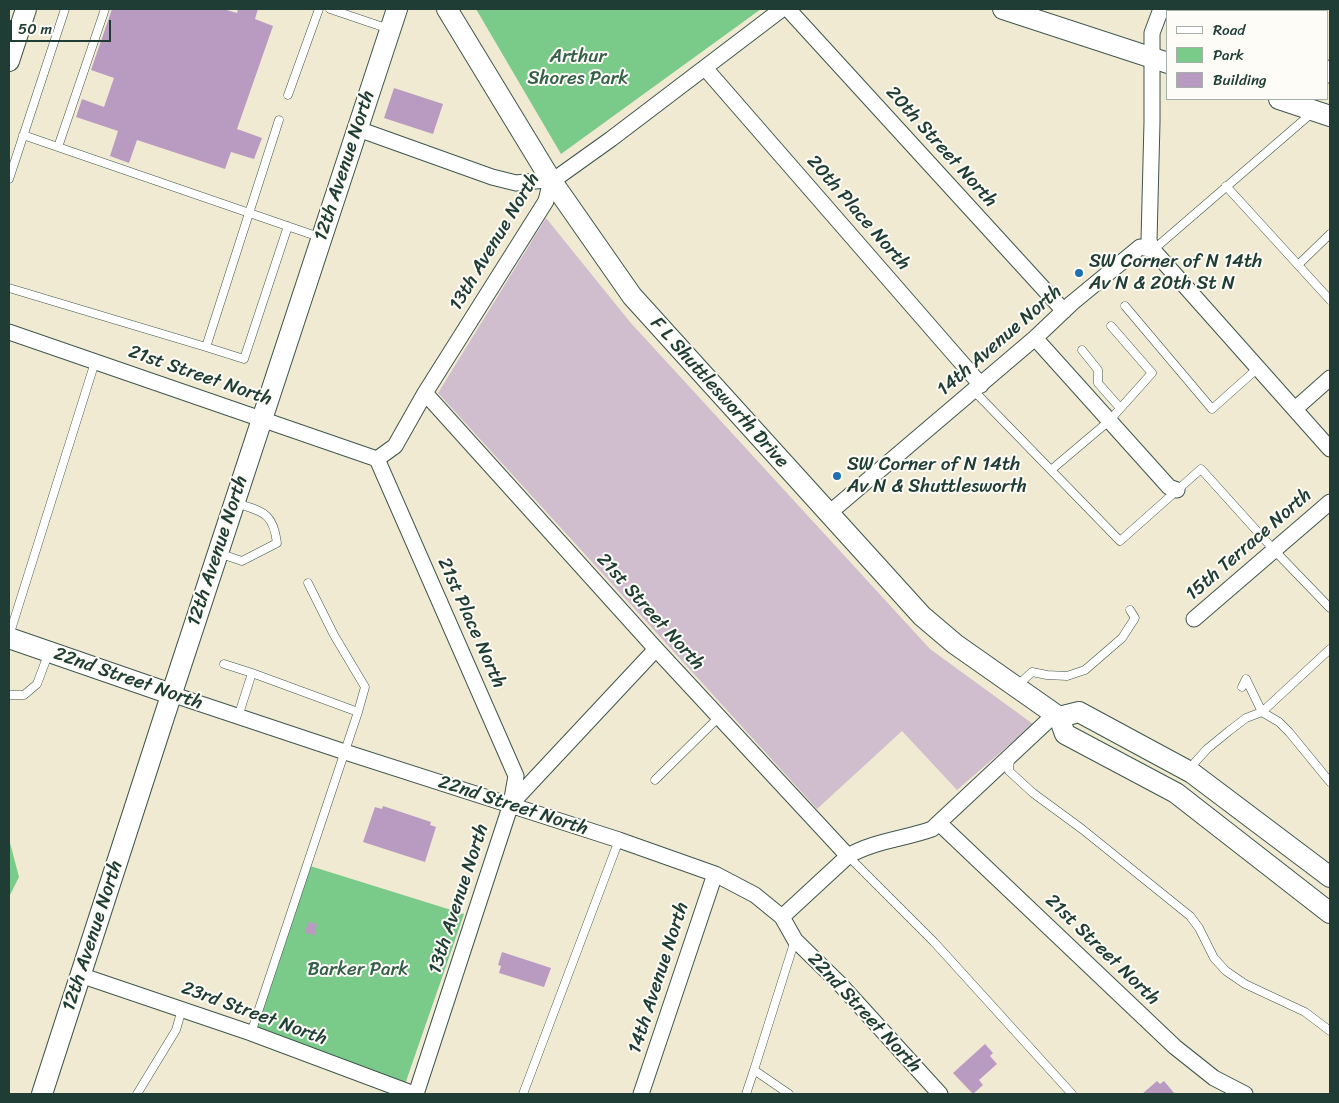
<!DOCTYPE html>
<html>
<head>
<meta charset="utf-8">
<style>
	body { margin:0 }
	#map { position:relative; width:1339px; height:1103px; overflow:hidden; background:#f1ead2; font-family:Sriracha,sans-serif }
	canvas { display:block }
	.frame { position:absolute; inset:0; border:10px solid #1f3d34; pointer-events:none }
	.legend { position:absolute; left:1166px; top:10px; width:162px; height:90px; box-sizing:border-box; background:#fdfcf7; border:1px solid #a4b0a9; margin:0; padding:6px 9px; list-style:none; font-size:15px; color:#1f3d34 }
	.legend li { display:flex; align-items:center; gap:10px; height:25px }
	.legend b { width:25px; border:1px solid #a4b0a9 }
	.scale { position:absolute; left:10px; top:20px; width:101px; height:22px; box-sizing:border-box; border:2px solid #1f3d34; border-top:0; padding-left:6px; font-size:15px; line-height:18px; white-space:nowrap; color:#1f3d34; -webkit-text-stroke:4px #fdfcf7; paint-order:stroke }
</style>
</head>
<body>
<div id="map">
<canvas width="1339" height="1103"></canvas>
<div class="frame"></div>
<ul class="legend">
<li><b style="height:6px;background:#fff"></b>Road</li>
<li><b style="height:14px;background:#7aca8a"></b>Park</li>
<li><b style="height:14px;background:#b99bc2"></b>Building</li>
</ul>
<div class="scale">50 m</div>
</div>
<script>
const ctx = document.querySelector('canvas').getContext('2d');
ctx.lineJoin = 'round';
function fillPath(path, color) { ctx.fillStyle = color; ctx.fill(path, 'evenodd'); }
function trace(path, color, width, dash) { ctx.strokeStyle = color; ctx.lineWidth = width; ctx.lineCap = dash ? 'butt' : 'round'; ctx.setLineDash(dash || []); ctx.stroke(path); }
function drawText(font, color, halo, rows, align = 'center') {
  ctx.font = font + ' Sriracha,sans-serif'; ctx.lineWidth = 4; ctx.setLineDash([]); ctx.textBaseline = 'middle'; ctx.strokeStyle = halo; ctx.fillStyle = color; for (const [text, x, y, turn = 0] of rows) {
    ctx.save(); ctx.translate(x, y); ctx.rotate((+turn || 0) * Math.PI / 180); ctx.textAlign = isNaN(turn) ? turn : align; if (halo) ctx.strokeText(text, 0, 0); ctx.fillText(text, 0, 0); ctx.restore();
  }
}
const industrial = new Path2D(`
	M 546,218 L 630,322 L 930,649 L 1033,724 L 957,790 L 902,731 L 817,809 L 438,393 Z`);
const green = new Path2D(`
	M 476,9 L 761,9 L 561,154 Z
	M 9,839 L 19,877 L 9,897 Z
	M 307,865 L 464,914 L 403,1090 L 251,1033 Z`);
const building = new Path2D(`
	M 112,9 L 223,9 L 237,13 L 238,9 L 258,9 L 255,19 L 273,26 L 237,129 L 262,138 L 254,159 L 231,152 L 225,169 L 137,140 L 129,163 L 110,156 L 118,131 L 76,117 L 82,99 L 104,107 L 114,78 L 91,70 Z
	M 394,88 L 443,104 L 433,134 L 384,118 Z
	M 383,806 L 431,822 L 430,825 L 436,827 L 425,862 L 363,842 L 375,807 L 382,809 Z
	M 308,922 L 317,924 L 315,935 L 305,933 Z
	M 502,952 L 551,968 L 544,987 L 499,973 L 501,966 L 498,965 Z
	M 985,1044 L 993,1053 L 990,1056 L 997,1064 L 979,1080 L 983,1085 L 973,1094 L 953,1073 Z
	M 1157,1081 L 1160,1084 L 1164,1081 L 1175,1094 L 1142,1094 Z`);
const lane = new Path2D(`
	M 330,9 L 389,29
	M 1258,11 L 1259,9
	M 1274,11 L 1275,9
	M 288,95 L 319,9
	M 23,135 L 322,238
	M 58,147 L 105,9
	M 9,179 L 65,9
	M 1226,186 L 1330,300
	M 1153,250 L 1313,112
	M 1298,265 L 1330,234
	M 9,288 L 206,347 L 279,120
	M 1125,306 L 1212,409 L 1258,368
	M 206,347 L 244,359 L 288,226
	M 1082,350 L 1098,370 L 1098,383 L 1120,408
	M 974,391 L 1120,541 L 1201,469 L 1274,550 L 1330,608
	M 1051,470 L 1109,421 L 1152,373 L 1111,326
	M 218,553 L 242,561 L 277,543 C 273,512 263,512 236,503
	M 9,636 L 95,362
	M 224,664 L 252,673 L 238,717
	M 252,673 L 358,712 L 365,687 L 334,635 L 308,583
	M 1018,685 L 1032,672 L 1047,675 L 1067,676 L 1085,670 L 1122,638 L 1135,618 L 1130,610
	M 1242,687 L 1246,679 L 1262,712 L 1279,722 L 1289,732 L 1330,782
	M 9,695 L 24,695 L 37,684 L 49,652
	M 1010,757 L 1009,771 L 1033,793 L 1082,829 L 1190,916 L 1199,928 L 1214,958 L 1226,971 L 1245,984 L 1305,1012 L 1330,1031
	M 1189,769 L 1207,749 L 1229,731 L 1246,718 L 1262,712 L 1330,649
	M 655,780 L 719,717
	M 848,856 L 934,942 L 1072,1094
	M 251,1033 L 358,712
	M 137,1094 L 176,1030 L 182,1009
	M 523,1094 L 619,840
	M 746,1094 L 754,1070
	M 789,1094 L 754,1070 L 795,940`);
const street = new Path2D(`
	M 788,9 L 1064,311
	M 1161,9 L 1152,33 L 1152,122 L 1149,241 L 1153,250 L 1330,449
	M 705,68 L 981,385
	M 1328,75 L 1330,68
	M 358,129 L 492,177 L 516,183 L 555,179 L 611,139 L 782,9
	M 9,332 L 377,459
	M 1035,338 L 1169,487 L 1177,490
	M 425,393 L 656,649 L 848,856
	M 1295,409 L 1330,378
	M 377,459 L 516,776 L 511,804
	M 377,459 L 395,446 L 425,393 L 546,201 L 551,180
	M 828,514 L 1035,338 L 1072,303 L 1140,247 L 1153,250
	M 1194,619 L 1330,502
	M 171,694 L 345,752 L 619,840 L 715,874 L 755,895 L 782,917 L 795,940 L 839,983 L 940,1094
	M 939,823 L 1175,1047 L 1214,1078 L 1245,1094
	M 782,917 L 848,856 C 874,841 904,839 932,829 L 1054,715
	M 80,975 L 251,1033 L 414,1094
	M 416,1094 L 511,804 L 656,649
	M 641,1094 L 715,874`);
const secondary = new Path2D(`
	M 447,9 L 551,180 L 632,296 L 922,616 L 955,644 L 1059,717 L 1065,734 L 1176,793 L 1330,913
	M 1003,9 L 1168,63
	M 9,61 L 26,9
	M 1279,99 L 1330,116
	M 9,638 L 171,694
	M 1059,717 L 1079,712 L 1192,773 L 1330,877
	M 42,1094 L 165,714 L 397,9`);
const markers = [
	[1079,273,5,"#1f6fb2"],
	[837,476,5,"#1f6fb2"]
];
const parkNames = [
	["Arthur",578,57],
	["Shores Park",578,79],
	["Barker Park",358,970]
];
const streetNames = [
	["20th Street North",941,147,48],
	["12th Avenue North",345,166,-72],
	["20th Place North",858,213,49],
	["13th Avenue North",495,242,-59],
	["14th Avenue North",1000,341,-41],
	["21st Street North",200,376,19],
	["F L Shuttlesworth Drive",719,393,48],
	["15th Terrace North",1249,545,-41],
	["12th Avenue North",218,551,-72],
	["21st Street North",650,612,48],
	["21st Place North",471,623,66],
	["22nd Street North",128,679,19],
	["22nd Street North",513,806,18],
	["13th Avenue North",459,899,-72],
	["12th Avenue North",93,936,-72],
	["21st Street North",1102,950,44],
	["14th Avenue North",659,978,-72],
	["22nd Street North",864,1013,47],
	["23rd Street North",254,1014,20]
];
const poiNames = [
	["SW Corner of N 14th",1089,262],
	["Av N & 20th St N",1089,284],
	["SW Corner of N 14th",847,465],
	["Av N & Shuttlesworth",847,487]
];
fillPath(industrial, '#d0bdce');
fillPath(green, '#7aca8a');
fillPath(building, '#b99bc2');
trace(lane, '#3e574c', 9);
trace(street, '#3e574c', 17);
trace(secondary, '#3e574c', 22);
trace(lane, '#fff', 8);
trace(street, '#fff', 15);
trace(secondary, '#fff', 20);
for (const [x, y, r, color] of markers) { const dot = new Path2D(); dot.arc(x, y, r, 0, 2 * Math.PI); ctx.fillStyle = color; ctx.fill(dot); trace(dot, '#fdfcf7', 2); }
drawText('19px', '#36604a', '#fdfcf7', parkNames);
drawText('19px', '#1f3d34', '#fdfcf7', streetNames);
drawText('19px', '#1f3d34', '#fdfcf7', poiNames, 'left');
</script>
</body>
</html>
